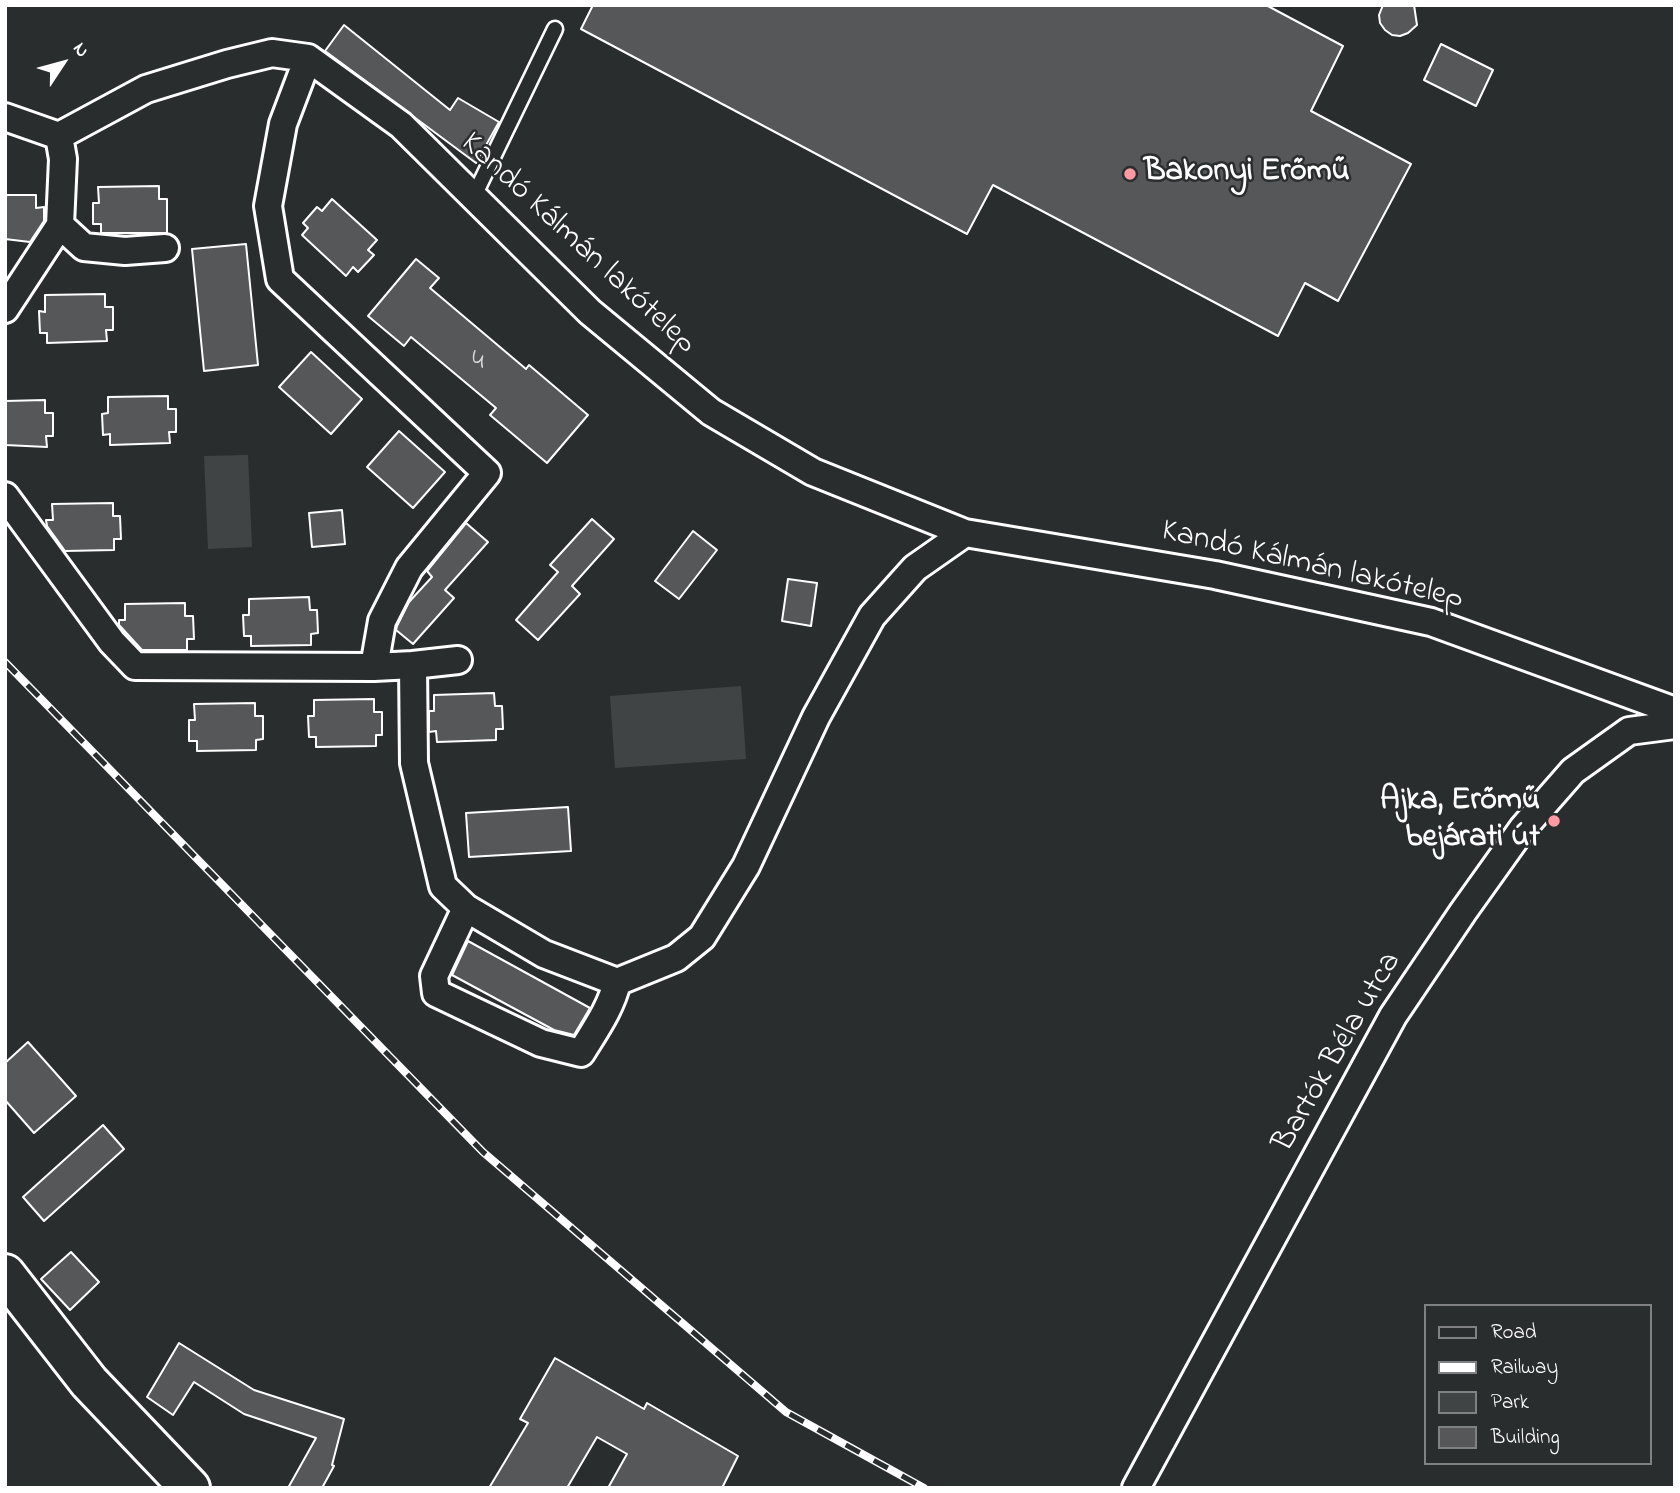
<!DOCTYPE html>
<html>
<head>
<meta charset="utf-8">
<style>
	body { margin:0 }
	#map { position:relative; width:1680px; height:1493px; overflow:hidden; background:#2a2d2e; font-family:"Indie Flower",sans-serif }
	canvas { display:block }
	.frame { position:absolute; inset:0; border:7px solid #fff; pointer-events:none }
	.legend { position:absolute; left:1424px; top:1304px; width:228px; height:161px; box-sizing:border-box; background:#2a2d2e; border:2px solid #7f8182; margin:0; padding:9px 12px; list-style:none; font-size:21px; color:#fff }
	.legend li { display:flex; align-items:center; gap:14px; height:35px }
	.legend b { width:35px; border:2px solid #7f8182 }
	.north { position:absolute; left:28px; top:28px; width:70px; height:70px; -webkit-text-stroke:5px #2a2d2e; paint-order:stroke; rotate:54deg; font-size:19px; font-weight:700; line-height:28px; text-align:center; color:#fff }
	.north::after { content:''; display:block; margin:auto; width:24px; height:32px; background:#fff; clip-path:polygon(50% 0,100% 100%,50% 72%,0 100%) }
</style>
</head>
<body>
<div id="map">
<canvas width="1680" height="1493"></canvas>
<div class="frame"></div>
<ul class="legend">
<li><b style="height:9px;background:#2a2d2e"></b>Road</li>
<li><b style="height:9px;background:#fff"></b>Railway</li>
<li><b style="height:19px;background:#414445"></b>Park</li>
<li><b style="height:19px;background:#555758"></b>Building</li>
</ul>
<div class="north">N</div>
</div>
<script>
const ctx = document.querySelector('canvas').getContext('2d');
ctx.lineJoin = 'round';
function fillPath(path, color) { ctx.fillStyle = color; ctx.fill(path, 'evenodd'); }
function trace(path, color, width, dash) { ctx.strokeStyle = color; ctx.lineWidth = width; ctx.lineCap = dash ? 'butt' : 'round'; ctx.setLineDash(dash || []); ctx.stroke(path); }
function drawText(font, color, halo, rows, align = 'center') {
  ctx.font = font + ' "Indie Flower",sans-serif'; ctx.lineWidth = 5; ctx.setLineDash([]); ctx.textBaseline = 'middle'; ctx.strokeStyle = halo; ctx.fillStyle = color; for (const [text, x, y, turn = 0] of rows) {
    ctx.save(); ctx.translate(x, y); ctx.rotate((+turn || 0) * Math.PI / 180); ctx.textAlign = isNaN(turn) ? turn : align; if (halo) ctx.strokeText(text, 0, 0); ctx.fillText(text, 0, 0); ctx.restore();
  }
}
const green = new Path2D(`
	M 248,455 L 252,547 L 208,549 L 204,456 Z
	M 741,686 L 746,759 L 615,768 L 610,696 Z`);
const building = new Path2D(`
	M 593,5 L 1266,5 L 1343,46 L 1311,111 L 1411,164 L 1338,301 L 1305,283 L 1278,336 L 993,185 L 967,234 L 581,29 Z
	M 1383,5 L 1414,5 L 1417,25 L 1408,33 L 1400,36 L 1392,35 L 1385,30 L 1380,23 L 1379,15 Z
	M 344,25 L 450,110 L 458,98 L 499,122 L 476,163 L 325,51 Z
	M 1441,44 L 1493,70 L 1476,106 L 1424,80 Z
	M 159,186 L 159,199 L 167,199 L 167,233 L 101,233 L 101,224 L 93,224 L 93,203 L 99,203 L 98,187 Z
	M 7,195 L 36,195 L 36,208 L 44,207 L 44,221 L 30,242 L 5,239 L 5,197 Z
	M 332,199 L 377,240 L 368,250 L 374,255 L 358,272 L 353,267 L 346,276 L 302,235 L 308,228 L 303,223 L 317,207 L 322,211 Z
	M 246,244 L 258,365 L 204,371 L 192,249 Z
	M 416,259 L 439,278 L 430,288 L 526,369 L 529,365 L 588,415 L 547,463 L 490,415 L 496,408 L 411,337 L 404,346 L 368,316 Z
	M 105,294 L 105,307 L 113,307 L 113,330 L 106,330 L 107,341 L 47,343 L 47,333 L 40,333 L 39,311 L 45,312 L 45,295 Z
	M 311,352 L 362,399 L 331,434 L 279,387 Z
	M 168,396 L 168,409 L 176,409 L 176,432 L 169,432 L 170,443 L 110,445 L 110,434 L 103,435 L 102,414 L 108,413 L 108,397 Z
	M 45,400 L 45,413 L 53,413 L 53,436 L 46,436 L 47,447 L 5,445 L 5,401 Z
	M 399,431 L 445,472 L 413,508 L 367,467 Z
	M 113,503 L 113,516 L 120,516 L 121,539 L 114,539 L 114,550 L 65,551 L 47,526 L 46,520 L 53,520 L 52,504 Z
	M 342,510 L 345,544 L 312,547 L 309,513 Z
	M 592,519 L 614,539 L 572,586 L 580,594 L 538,640 L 516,620 L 558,572 L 550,565 Z
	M 466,523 L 488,542 L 445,590 L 454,598 L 413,644 L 396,630 L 397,626 L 409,602 L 432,577 L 427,571 Z
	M 693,531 L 717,550 L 679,599 L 655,581 Z
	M 788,579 L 817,583 L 811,626 L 782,621 Z
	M 309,597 L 310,610 L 317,610 L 318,633 L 311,634 L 311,645 L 251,646 L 251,636 L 244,636 L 243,615 L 249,615 L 249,599 Z
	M 185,603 L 185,616 L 193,616 L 194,639 L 187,639 L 187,650 L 142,650 L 119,625 L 119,620 L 125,620 L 125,604 Z
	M 494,693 L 495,706 L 502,706 L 503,729 L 496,729 L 496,740 L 437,742 L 436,731 L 429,732 L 429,711 L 434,711 L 434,695 Z
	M 374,699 L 374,712 L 382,712 L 382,735 L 376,735 L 376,746 L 316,747 L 316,737 L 309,737 L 308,716 L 314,716 L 314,700 Z
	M 255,703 L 255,716 L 263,716 L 263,739 L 256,740 L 256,750 L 197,751 L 197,741 L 189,741 L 189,720 L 195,720 L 194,704 Z
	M 568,807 L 571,851 L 469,857 L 466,813 Z
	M 468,941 L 590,1008 L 574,1035 L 554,1030 L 452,975 Z
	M 28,1042 L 76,1096 L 34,1133 L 5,1100 L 5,1063 Z
	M 103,1125 L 124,1149 L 44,1221 L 23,1197 Z
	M 71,1252 L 99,1282 L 70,1310 L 41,1279 Z
	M 179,1343 L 254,1390 L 344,1419 L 332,1465 L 334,1466 L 322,1488 L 288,1488 L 316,1438 L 244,1414 L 194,1382 L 173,1415 L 147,1397 Z
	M 555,1358 L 644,1409 L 647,1403 L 738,1456 L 722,1488 L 608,1488 L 627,1454 L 597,1437 L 567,1488 L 489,1488 L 528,1423 L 520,1419 Z`);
const lane = new Path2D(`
	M 474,196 L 555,29`);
const street = new Path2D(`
	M 308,58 L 283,124 L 268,206 L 280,279 L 487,473 L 409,568 L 382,621 L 374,667
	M 5,117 L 59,136 L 146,89 L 227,64 L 272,53 L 308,58 L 401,125 L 590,312 L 711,412 L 813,472 L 965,533 L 1215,575 L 1431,622 L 1675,711
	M 60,225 L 84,247 L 125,251 L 165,248
	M 5,309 L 60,225 L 63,159 L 59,136
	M 5,496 L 112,642 L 135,666 L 374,667 L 413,665 L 414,763 L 443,886 L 466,908 L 544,954 L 617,982 L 676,958 L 702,937 L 746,866 L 816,717 L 872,616 L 915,568 L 965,533
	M 413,665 L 458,660
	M 466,908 L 434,976 L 436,993 L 541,1043 L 581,1053 C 595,1030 611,1008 617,982
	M 1136,1488 L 1393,1016 L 1463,912 L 1523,828 L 1573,771 L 1629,731 L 1675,725`);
const secondary = new Path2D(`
	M 5,1274 L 89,1382 L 190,1488`);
const rail = new Path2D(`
	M 5,662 L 483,1152 L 786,1412 L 924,1488`);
const markers = [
	[1130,174,7,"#ff9aa2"],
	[1554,821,7,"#ff9aa2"]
];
const numberNames = [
	["4",478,363]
];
const poiNames = [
	["Bakonyi Erőmű",1144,174],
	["Ajka, Erőmű",1540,803,"right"],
	["bejárati út",1540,840,"right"]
];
const streetNames = [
	["Kandó Kálmán lakótelep",577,245,43],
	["Kandó Kálmán lakótelep",1312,567,13],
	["Bartók Béla utca",1339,1053,-60]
];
fillPath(green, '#414445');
fillPath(building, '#555758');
trace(building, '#fff', 2);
trace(lane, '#fff', 19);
trace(street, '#fff', 32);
trace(secondary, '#fff', 44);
trace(lane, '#2a2d2e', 14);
trace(street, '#2a2d2e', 26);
trace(secondary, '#2a2d2e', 38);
trace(rail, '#fff', 8);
trace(rail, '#2a2d2e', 5, [16]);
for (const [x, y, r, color] of markers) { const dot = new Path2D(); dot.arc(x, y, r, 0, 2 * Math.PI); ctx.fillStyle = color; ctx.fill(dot); trace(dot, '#2a2d2e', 2.5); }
drawText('28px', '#d4d5d5', null, numberNames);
drawText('bold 32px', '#fff', '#2a2d2e', poiNames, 'left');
drawText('32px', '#fff', '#2a2d2e', streetNames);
</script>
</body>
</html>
